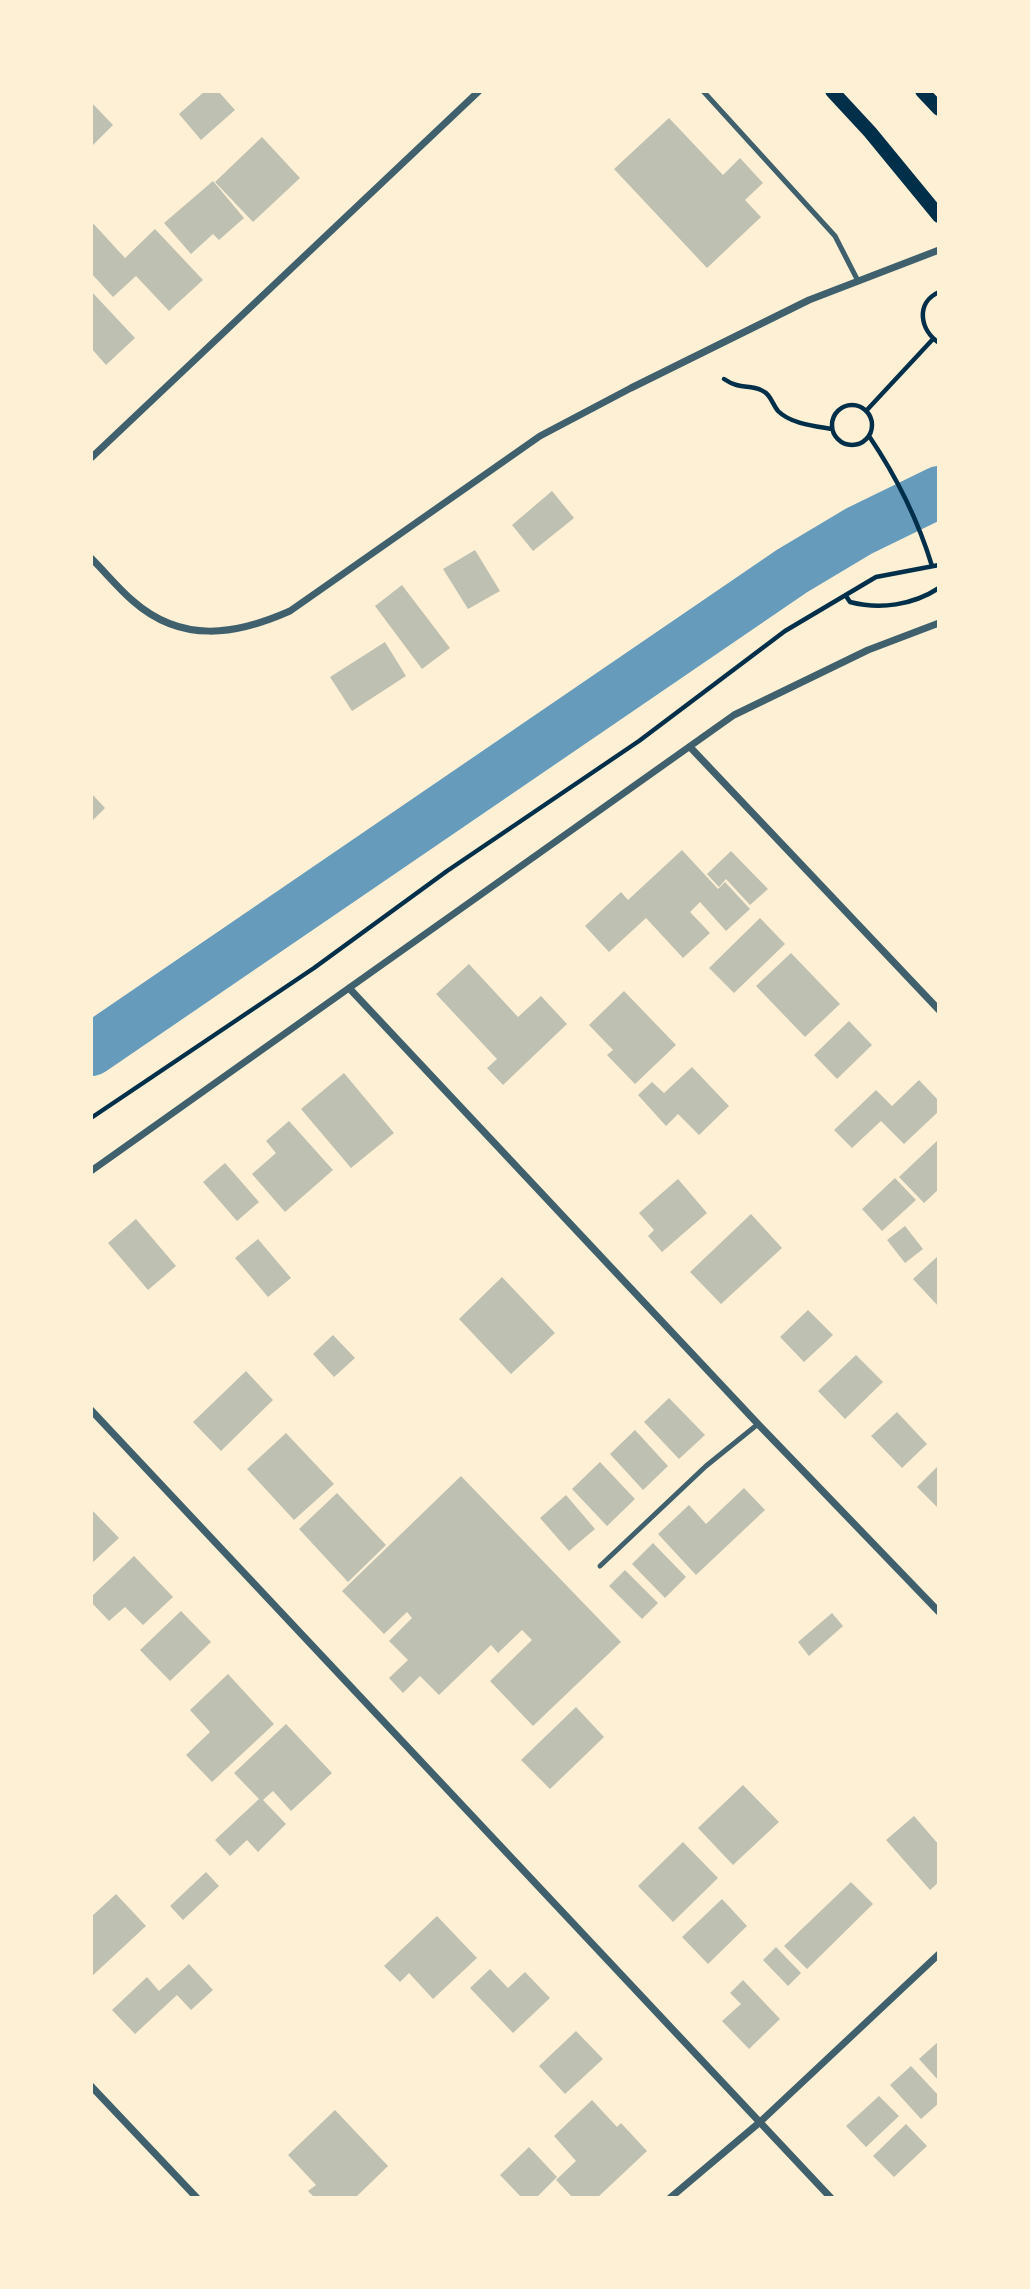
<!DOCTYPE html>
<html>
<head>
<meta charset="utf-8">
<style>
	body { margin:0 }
	#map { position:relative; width:1030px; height:2289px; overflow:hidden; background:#fdf0d5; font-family:Signika,sans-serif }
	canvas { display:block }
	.frame { position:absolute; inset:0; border:93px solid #fdf0d5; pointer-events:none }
</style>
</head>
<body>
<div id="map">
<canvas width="1030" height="2289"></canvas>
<div class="frame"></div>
</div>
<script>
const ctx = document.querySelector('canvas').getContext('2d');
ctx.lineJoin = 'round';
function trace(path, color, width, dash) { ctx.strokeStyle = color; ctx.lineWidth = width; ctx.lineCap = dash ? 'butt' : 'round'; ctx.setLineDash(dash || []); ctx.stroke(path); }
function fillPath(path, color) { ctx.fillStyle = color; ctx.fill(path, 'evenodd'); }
const river = new Path2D(`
	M 91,1050 L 792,571 L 859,531 L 939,492`);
const building = new Path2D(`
	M 205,91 L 218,91 L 235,110 L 201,140 L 179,114 Z
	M 91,102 L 113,125 L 91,147 Z
	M 669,118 L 723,175 L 740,158 L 763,183 L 745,200 L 761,217 L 707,268 L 614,169 Z
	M 262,137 L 300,178 L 253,222 L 215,182 Z
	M 213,181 L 244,218 L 219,240 L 213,234 L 191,254 L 164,223 Z
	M 91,221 L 125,258 L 155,229 L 203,280 L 169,311 L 136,276 L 113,297 L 91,273 Z
	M 91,291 L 135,338 L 106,365 L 91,348 Z
	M 552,491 L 574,518 L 533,551 L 512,525 Z
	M 475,550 L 500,591 L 468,609 L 443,569 Z
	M 402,585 L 450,648 L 422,669 L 375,606 Z
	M 385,642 L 406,676 L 352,711 L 330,677 Z
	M 91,793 L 105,808 L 91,822 Z
	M 682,850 L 718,889 L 725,882 L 750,909 L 726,931 L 700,902 L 690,912 L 710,933 L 683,958 L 646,918 L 609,952 L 585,926 L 621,892 L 628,900 Z
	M 731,851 L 768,889 L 750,905 L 726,879 L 719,887 L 707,874 Z
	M 760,918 L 785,944 L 734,993 L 709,968 Z
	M 791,953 L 840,1004 L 805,1037 L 756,986 Z
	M 469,964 L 518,1017 L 541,996 L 567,1024 L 503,1085 L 487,1068 L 497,1059 L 436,994 Z
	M 624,991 L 676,1045 L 635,1084 L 607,1055 L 613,1050 L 589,1025 Z
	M 849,1021 L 872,1045 L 837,1079 L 814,1055 Z
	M 692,1067 L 729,1106 L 699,1135 L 678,1114 L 666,1126 L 638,1095 L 652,1082 L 664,1093 Z
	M 344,1073 L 394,1133 L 351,1168 L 301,1109 Z
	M 919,1080 L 939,1101 L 939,1111 L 904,1144 L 881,1121 L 852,1148 L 834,1130 L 876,1090 L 892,1106 Z
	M 289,1121 L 333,1170 L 285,1212 L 252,1174 L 276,1153 L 266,1141 Z
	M 939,1139 L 939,1189 L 924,1203 L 899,1177 Z
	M 225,1163 L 259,1202 L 237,1221 L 203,1182 Z
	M 895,1178 L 916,1200 L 882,1231 L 862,1209 Z
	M 678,1179 L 707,1213 L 662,1252 L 648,1236 L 654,1230 L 639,1213 Z
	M 751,1214 L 782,1248 L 721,1304 L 690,1272 Z
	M 136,1219 L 176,1266 L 148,1290 L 108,1243 Z
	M 905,1226 L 923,1249 L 905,1263 L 887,1240 Z
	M 258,1239 L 291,1278 L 268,1297 L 235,1258 Z
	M 939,1255 L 939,1307 L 913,1279 Z
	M 502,1277 L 555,1333 L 511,1374 L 459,1319 Z
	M 808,1310 L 833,1335 L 804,1362 L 780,1337 Z
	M 333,1335 L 355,1358 L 334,1377 L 313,1354 Z
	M 856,1355 L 883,1382 L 845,1419 L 818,1391 Z
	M 246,1371 L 273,1400 L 221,1451 L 193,1422 Z
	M 669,1398 L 705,1435 L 679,1459 L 644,1422 Z
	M 897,1412 L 927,1444 L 902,1468 L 871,1436 Z
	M 635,1430 L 668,1466 L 643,1490 L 610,1454 Z
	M 286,1433 L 334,1484 L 294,1520 L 247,1469 Z
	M 600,1462 L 635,1499 L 607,1526 L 572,1489 Z
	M 939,1465 L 939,1509 L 917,1487 Z
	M 461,1476 L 621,1642 L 533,1726 L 490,1681 L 532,1640 L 522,1630 L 498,1653 L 491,1645 L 439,1695 L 420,1676 L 403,1693 L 389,1678 L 408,1660 L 389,1641 L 412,1618 L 407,1612 L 384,1634 L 342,1591 Z
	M 744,1488 L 765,1510 L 696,1575 L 658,1534 L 689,1505 L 706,1524 Z
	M 337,1493 L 386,1545 L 348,1582 L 299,1529 Z
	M 566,1495 L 595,1529 L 569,1551 L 540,1518 Z
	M 92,1510 L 119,1538 L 91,1564 L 91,1511 Z
	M 653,1543 L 686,1577 L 665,1598 L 632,1564 Z
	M 134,1556 L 173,1597 L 143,1625 L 125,1607 L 109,1621 L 91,1602 L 91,1597 Z
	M 625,1570 L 658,1603 L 642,1619 L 609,1586 Z
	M 181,1611 L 211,1642 L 170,1681 L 140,1650 Z
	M 832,1613 L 843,1626 L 809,1656 L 798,1642 Z
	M 228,1674 L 274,1724 L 212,1782 L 186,1755 L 210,1732 L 190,1710 Z
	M 576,1707 L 604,1737 L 550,1789 L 521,1760 Z
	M 286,1724 L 332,1773 L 291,1811 L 273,1791 L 263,1800 L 286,1824 L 258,1852 L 247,1840 L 230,1856 L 215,1840 L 259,1799 L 234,1773 Z
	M 743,1785 L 779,1822 L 733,1865 L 698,1828 Z
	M 914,1816 L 939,1845 L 939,1882 L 930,1890 L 886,1840 Z
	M 683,1842 L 718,1878 L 673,1922 L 638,1886 Z
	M 206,1872 L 219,1886 L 183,1920 L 170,1906 Z
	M 851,1882 L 873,1904 L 807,1969 L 784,1946 Z
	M 116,1894 L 146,1926 L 91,1977 L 91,1917 Z
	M 722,1899 L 747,1926 L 708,1964 L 682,1937 Z
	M 437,1916 L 477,1958 L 433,1999 L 409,1973 L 400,1982 L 384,1966 Z
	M 776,1947 L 801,1973 L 788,1986 L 763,1960 Z
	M 189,1964 L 213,1990 L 191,2010 L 177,1995 L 135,2034 L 112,2010 L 147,1977 L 159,1991 Z
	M 490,1969 L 508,1988 L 525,1972 L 550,1998 L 513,2033 L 470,1988 Z
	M 743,1980 L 780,2019 L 749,2049 L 722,2021 L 741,2004 L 730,1993 Z
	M 576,2031 L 603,2059 L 565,2094 L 539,2066 Z
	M 939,2041 L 939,2081 L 919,2059 Z
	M 911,2066 L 939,2096 L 939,2103 L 921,2119 L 890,2085 Z
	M 879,2096 L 899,2116 L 866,2147 L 846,2126 Z
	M 592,2100 L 617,2127 L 621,2123 L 647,2151 L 597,2198 L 573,2198 L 556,2180 L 576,2161 L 554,2136 Z
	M 335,2110 L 388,2166 L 355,2198 L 315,2198 L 308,2191 L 316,2185 L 288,2155 Z
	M 906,2124 L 927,2146 L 894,2177 L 873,2156 Z
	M 529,2147 L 557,2177 L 536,2198 L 522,2198 L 500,2175 Z`);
const path = new Path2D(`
	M 939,292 C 915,303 920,330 939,343
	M 724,379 C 740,390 749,384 761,390 C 771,394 772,404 778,411 C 791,424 815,426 832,429
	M832 425a20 20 0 1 1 40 0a20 20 0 1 1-40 0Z
	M 866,411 L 933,339
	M 869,436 C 896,476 918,520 932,566
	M 846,596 L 850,602 C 880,610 913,605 939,588
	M 91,1118 L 314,968 L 447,871 L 639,741 L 785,631 L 876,577 L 939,565`);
const service = new Path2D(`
	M 703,91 L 835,236 L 858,281
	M 600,1566 L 706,1466 L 758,1424`);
const minor = new Path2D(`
	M 91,458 L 479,91
	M 91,558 C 105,572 118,588 133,601 C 182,644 236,635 290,611 L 540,436 L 631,388 L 809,300 L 939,250
	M 690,747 L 939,1010
	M 349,988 L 758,1424 L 939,1612
	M 91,1171 L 734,715 L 868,650 L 939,623
	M 91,1410 L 831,2198
	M 91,2086 L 197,2198
	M 670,2198 L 760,2122 L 939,1954`);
const secondary = new Path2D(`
	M 832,91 L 870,132 L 939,216
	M 922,91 L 939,109`);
trace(river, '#669bbc', 52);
fillPath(building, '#bec0b2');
trace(path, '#003049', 4.5);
trace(service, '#3f606c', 5);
trace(minor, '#3f606c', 7);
trace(secondary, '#003049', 14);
</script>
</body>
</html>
